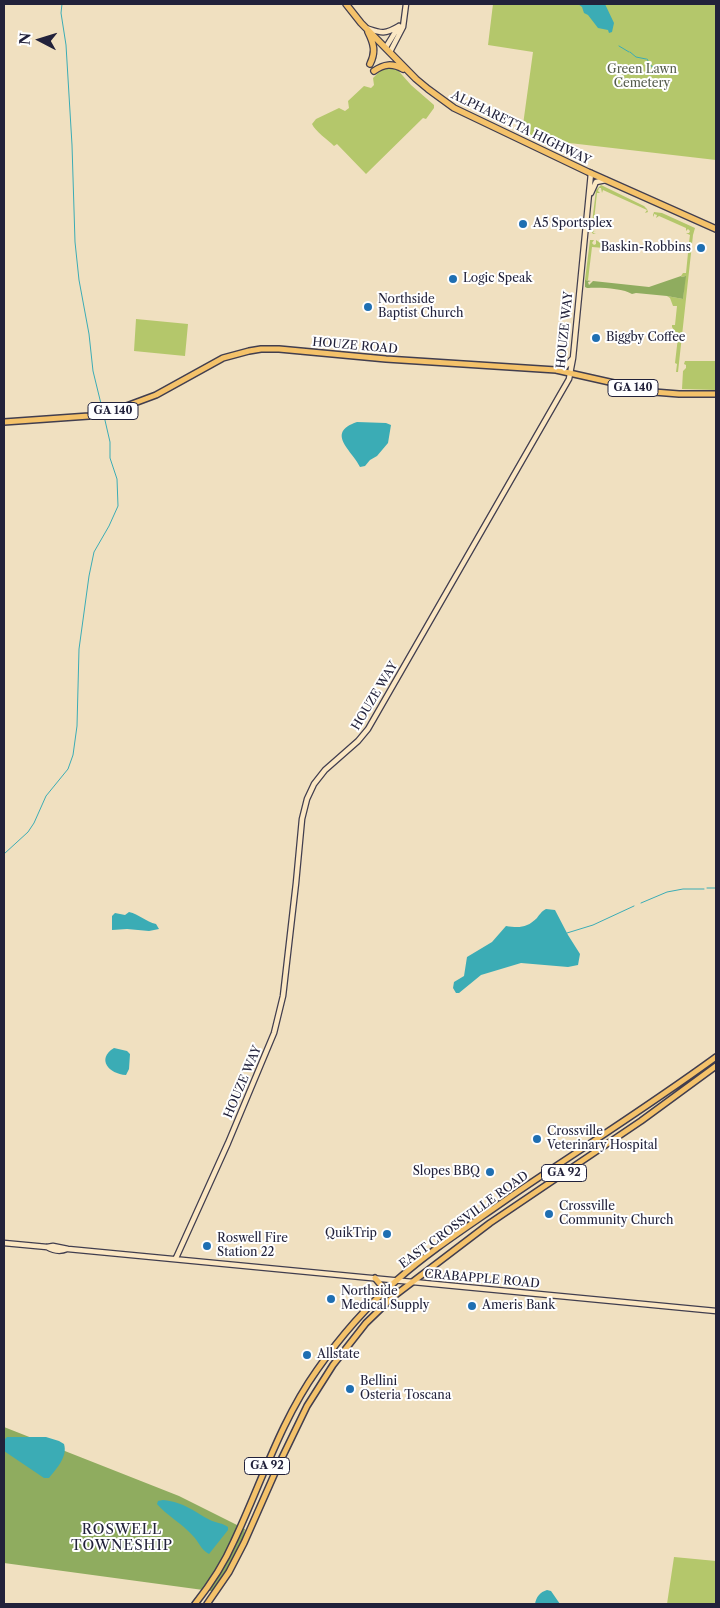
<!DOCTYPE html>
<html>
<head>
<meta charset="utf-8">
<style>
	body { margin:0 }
	#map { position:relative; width:720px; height:1608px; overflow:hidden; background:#f0e0c0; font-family:"Libre Caslon Text",serif }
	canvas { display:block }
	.frame { position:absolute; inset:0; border:5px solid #22223b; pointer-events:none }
	.north { position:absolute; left:15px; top:15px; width:50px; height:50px; -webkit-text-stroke:4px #fff; paint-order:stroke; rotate:275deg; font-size:14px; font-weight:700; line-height:20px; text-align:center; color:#22223b }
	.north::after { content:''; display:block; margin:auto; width:18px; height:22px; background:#22223b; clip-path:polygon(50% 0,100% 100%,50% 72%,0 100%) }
</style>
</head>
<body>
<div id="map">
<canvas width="720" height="1608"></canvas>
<div class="frame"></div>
<div class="north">N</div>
</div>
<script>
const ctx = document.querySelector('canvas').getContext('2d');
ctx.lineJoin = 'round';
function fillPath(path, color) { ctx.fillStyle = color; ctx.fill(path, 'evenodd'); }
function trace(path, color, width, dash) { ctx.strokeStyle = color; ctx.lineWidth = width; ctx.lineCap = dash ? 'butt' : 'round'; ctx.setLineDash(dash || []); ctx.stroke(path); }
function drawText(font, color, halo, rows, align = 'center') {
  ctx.font = font + ' "Libre Caslon Text",serif'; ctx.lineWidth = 4; ctx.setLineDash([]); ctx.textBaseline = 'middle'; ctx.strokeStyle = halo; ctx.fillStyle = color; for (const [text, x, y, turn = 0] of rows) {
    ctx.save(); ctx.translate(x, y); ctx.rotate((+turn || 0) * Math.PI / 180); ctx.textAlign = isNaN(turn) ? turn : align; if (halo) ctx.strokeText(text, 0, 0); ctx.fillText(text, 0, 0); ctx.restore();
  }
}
const green = new Path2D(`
	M 493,4 L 716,4 L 716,160 L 552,141 L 542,142 L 522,132 L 533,52 L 488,45 Z
	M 395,67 L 411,85 L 434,105 L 434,108 L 426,119 L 423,118 L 366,174 L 337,144 L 334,146 C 328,140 315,131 312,124 L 316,119 L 339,108 L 345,111 L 349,108 L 348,101 L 364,86 L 371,88 L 374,85 L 373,78 L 383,68 Z
	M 601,185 L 644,206 L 647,209 L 648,212 L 645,213 L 647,210 L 603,190 L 602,193 L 601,188 L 599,188 L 598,191 L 600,193 L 597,193 L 593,230 L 596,232 L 594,231 L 593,233 L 596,234 L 593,234 L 591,231 L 596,190 Z
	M 654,212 L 662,213 L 695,228 L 693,235 L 678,372 L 676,372 L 677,364 L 675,363 L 678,337 L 672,327 L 672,325 L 675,325 L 677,306 L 673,306 L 670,298 L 667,296 L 683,299 L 685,276 L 681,277 L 681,276 L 683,273 L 686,273 L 688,253 L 675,252 L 675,249 L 680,249 L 682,251 L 688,250 L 690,235 L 686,233 L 689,233 L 690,231 L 688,229 L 686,231 L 686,228 L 659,216 L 656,218 L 657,215 L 654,214 L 654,217 L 653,215 Z
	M 590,240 L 594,240 L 592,243 L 594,245 L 596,244 L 596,240 L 605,246 L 604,248 L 592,247 L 588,280 L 585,280 Z
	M 136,319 L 188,324 L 185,356 L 134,351 Z
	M 685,361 L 716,361 L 716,390 L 682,389 L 683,371 L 686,368 L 686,365 L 684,364 Z
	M 674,1557 L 716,1561 L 716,1604 L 667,1604 Z`);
const forest = new Path2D(`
	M 681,276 L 681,277 L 686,276 L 683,299 L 667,296 L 636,293 L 632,294 C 623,288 598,287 587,288 L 585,287 L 585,280 L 591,281 L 588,282 L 589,285 L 593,281 L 649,287 Z
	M 4,1427 L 179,1496 L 245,1529 L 237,1563 L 218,1592 L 4,1563 Z`);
const water = new Path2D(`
	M 578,4 L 605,4 L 614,23 L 612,32 L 609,33 L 608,30 L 598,28 L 588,15 L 584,13 L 582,7 Z
	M 357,422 L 386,423 L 391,425 L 388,443 L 377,456 L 370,460 L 365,466 L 360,467 C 354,452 324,433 357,422 Z
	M 546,909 L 555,910 L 568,935 L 580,954 L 578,965 L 568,967 L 521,963 L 481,975 L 459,993 L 456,993 L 453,988 L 454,982 L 464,976 L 467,957 L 492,942 L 506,926 C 519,928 527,928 537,918 C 540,914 541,912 546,909 Z
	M 129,912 C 139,914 146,922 156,924 L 159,929 L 149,931 L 127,929 L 112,930 L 112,916 L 115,913 L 125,915 Z
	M 114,1048 L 127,1051 L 130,1054 L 129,1069 L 126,1075 C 109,1074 96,1059 114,1048 Z
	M 7,1437 L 46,1437 L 59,1441 L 64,1444 C 68,1457 56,1469 49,1478 L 44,1478 L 4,1451 L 4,1440 Z
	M 163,1500 C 186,1503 191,1510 210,1520 C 216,1523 223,1523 228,1527 L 228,1530 L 209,1554 C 201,1550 199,1542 193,1536 C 183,1524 166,1515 157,1504 L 158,1501 Z
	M 547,1590 L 551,1591 L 560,1604 L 535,1604 C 536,1597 540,1592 547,1590 Z`);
const stream = new Path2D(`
	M 62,4 L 61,13 L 66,45 L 72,145 L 75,242 L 79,280 L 89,334 L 93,371 L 103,412
	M 619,46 L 629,52
	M 630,52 L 636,57 L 646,59
	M 647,59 L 651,66 L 659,68
	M 4,854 L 28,832 L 34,823 L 46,796 L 68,769 L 73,755 L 77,726 L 79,649 L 89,576 L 94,552 L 109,526 L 118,506 L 117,479 L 110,458 L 110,442 L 104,416
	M 707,888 L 716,888
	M 641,903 L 667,892 L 683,889 L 704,889
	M 567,933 L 593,925 L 634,906`);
const secondary = new Path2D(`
	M 366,28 C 381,33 384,35 399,26
	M 386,47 L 399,26
	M 390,52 L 403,27 L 406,4
	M 591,193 L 596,182 L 606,180
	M 557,370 L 565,367 L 572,359
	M 4,1243 L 47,1247 L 53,1246 L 68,1249 L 716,1311
	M 47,1247 C 54,1251 60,1252 67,1249
	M 176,1258 L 228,1143 L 274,1033 L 283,996 L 296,883 L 302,819 L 307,799 L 314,784 L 325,770 L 358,741 L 368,729 L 569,379 L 573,358 L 591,173`);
const primary = new Path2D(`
	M 4,422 L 89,416 L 113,411 L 156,395 L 223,358 L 249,351 L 261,349 L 279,349 L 386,359 L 556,370 L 654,392 L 679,394 L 716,394
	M 375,1278 L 381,1285 L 382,1295
	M 195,1604 C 210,1585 224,1564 234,1541 C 261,1484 280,1422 317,1370 C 340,1337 367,1306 397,1280 C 432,1249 472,1224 510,1197 C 579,1150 649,1106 716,1057
	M 207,1604 L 229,1572 L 244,1543 L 278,1466 L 307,1406 L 333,1365 L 366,1323 L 394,1296 L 490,1223 L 641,1121 L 716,1066`);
const highway = new Path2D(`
	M 346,4 L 361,23 L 416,79 L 428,89 L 454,108 L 588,172 L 716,229
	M 368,32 C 374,44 376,52 370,64
	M 374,71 C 384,64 392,63 403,69`);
const markers = [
	[523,224,5,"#1f6fb2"],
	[701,248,5,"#1f6fb2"],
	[453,279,5,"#1f6fb2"],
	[368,307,5,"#1f6fb2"],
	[596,338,5,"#1f6fb2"],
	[537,1139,5,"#1f6fb2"],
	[490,1172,5,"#1f6fb2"],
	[549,1214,5,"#1f6fb2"],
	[387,1234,5,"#1f6fb2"],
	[207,1246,5,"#1f6fb2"],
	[331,1299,5,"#1f6fb2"],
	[472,1306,5,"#1f6fb2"],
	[307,1355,5,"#1f6fb2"],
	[350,1389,5,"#1f6fb2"]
];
const shields = [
	[633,388,50],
	[113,411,50],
	[564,1173,45],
	[267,1466,45]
];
const shieldNames = [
	["GA 140",633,388],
	["GA 140",113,411],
	["GA 92",564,1173],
	["GA 92",267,1466]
];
const parkNames = [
	["Green Lawn",642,70],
	["Cemetery",642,84]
];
const streetNames = [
	["ALPHARETTA HIGHWAY",521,128,26],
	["HOUZE WAY",565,330,-84],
	["HOUZE ROAD",355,346,5],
	["HOUZE WAY",375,696,-59],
	["HOUZE WAY",243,1082,-67],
	["EAST CROSSVILLE ROAD",464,1220,-36],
	["CRABAPPLE ROAD",482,1279,5]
];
const poiNames = [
	["A5 Sportsplex",533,224],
	["Baskin-Robbins",691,248,"right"],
	["Logic Speak",463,279],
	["Northside",378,300],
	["Baptist Church",378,314],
	["Biggby Coffee",606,338],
	["Crossville",547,1132],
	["Veterinary Hospital",547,1146],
	["Slopes BBQ",480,1172,"right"],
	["Crossville",559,1207],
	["Community Church",559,1221],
	["QuikTrip",377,1234,"right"],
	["Roswell Fire",217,1239],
	["Station 22",217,1253],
	["Northside",341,1292],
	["Medical Supply",341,1306],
	["Ameris Bank",482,1306],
	["Allstate",317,1355],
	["Bellini",360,1382],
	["Osteria Toscana",360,1396]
];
const neighbourhoodNames = [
	["ROSWELL",122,1530],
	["TOWNESHIP",122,1546]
];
fillPath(green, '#b4c76b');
fillPath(forest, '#8fac5f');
fillPath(water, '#3bacb5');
trace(stream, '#3bacb5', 1);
trace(secondary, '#413e4f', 7);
trace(primary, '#413e4f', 8);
trace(highway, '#413e4f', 8);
trace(secondary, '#fbe7c3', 4.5);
trace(primary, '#f4c26a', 5);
trace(highway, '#f4c26a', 5.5);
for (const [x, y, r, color] of markers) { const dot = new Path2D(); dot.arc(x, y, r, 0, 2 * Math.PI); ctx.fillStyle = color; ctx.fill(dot); trace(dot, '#fff', 2); }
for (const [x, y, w] of shields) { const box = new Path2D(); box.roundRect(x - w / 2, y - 8.5, w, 17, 4); ctx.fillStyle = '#fff'; ctx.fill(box); trace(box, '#22223b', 1); }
drawText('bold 11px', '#22223b', null, shieldNames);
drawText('12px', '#555c4c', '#fff', parkNames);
drawText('12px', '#22223b', '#fff', streetNames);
drawText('12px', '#22223b', '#fff', poiNames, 'left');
ctx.letterSpacing = '1px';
drawText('14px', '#22223b', '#fff', neighbourhoodNames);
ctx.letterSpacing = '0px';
</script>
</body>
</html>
